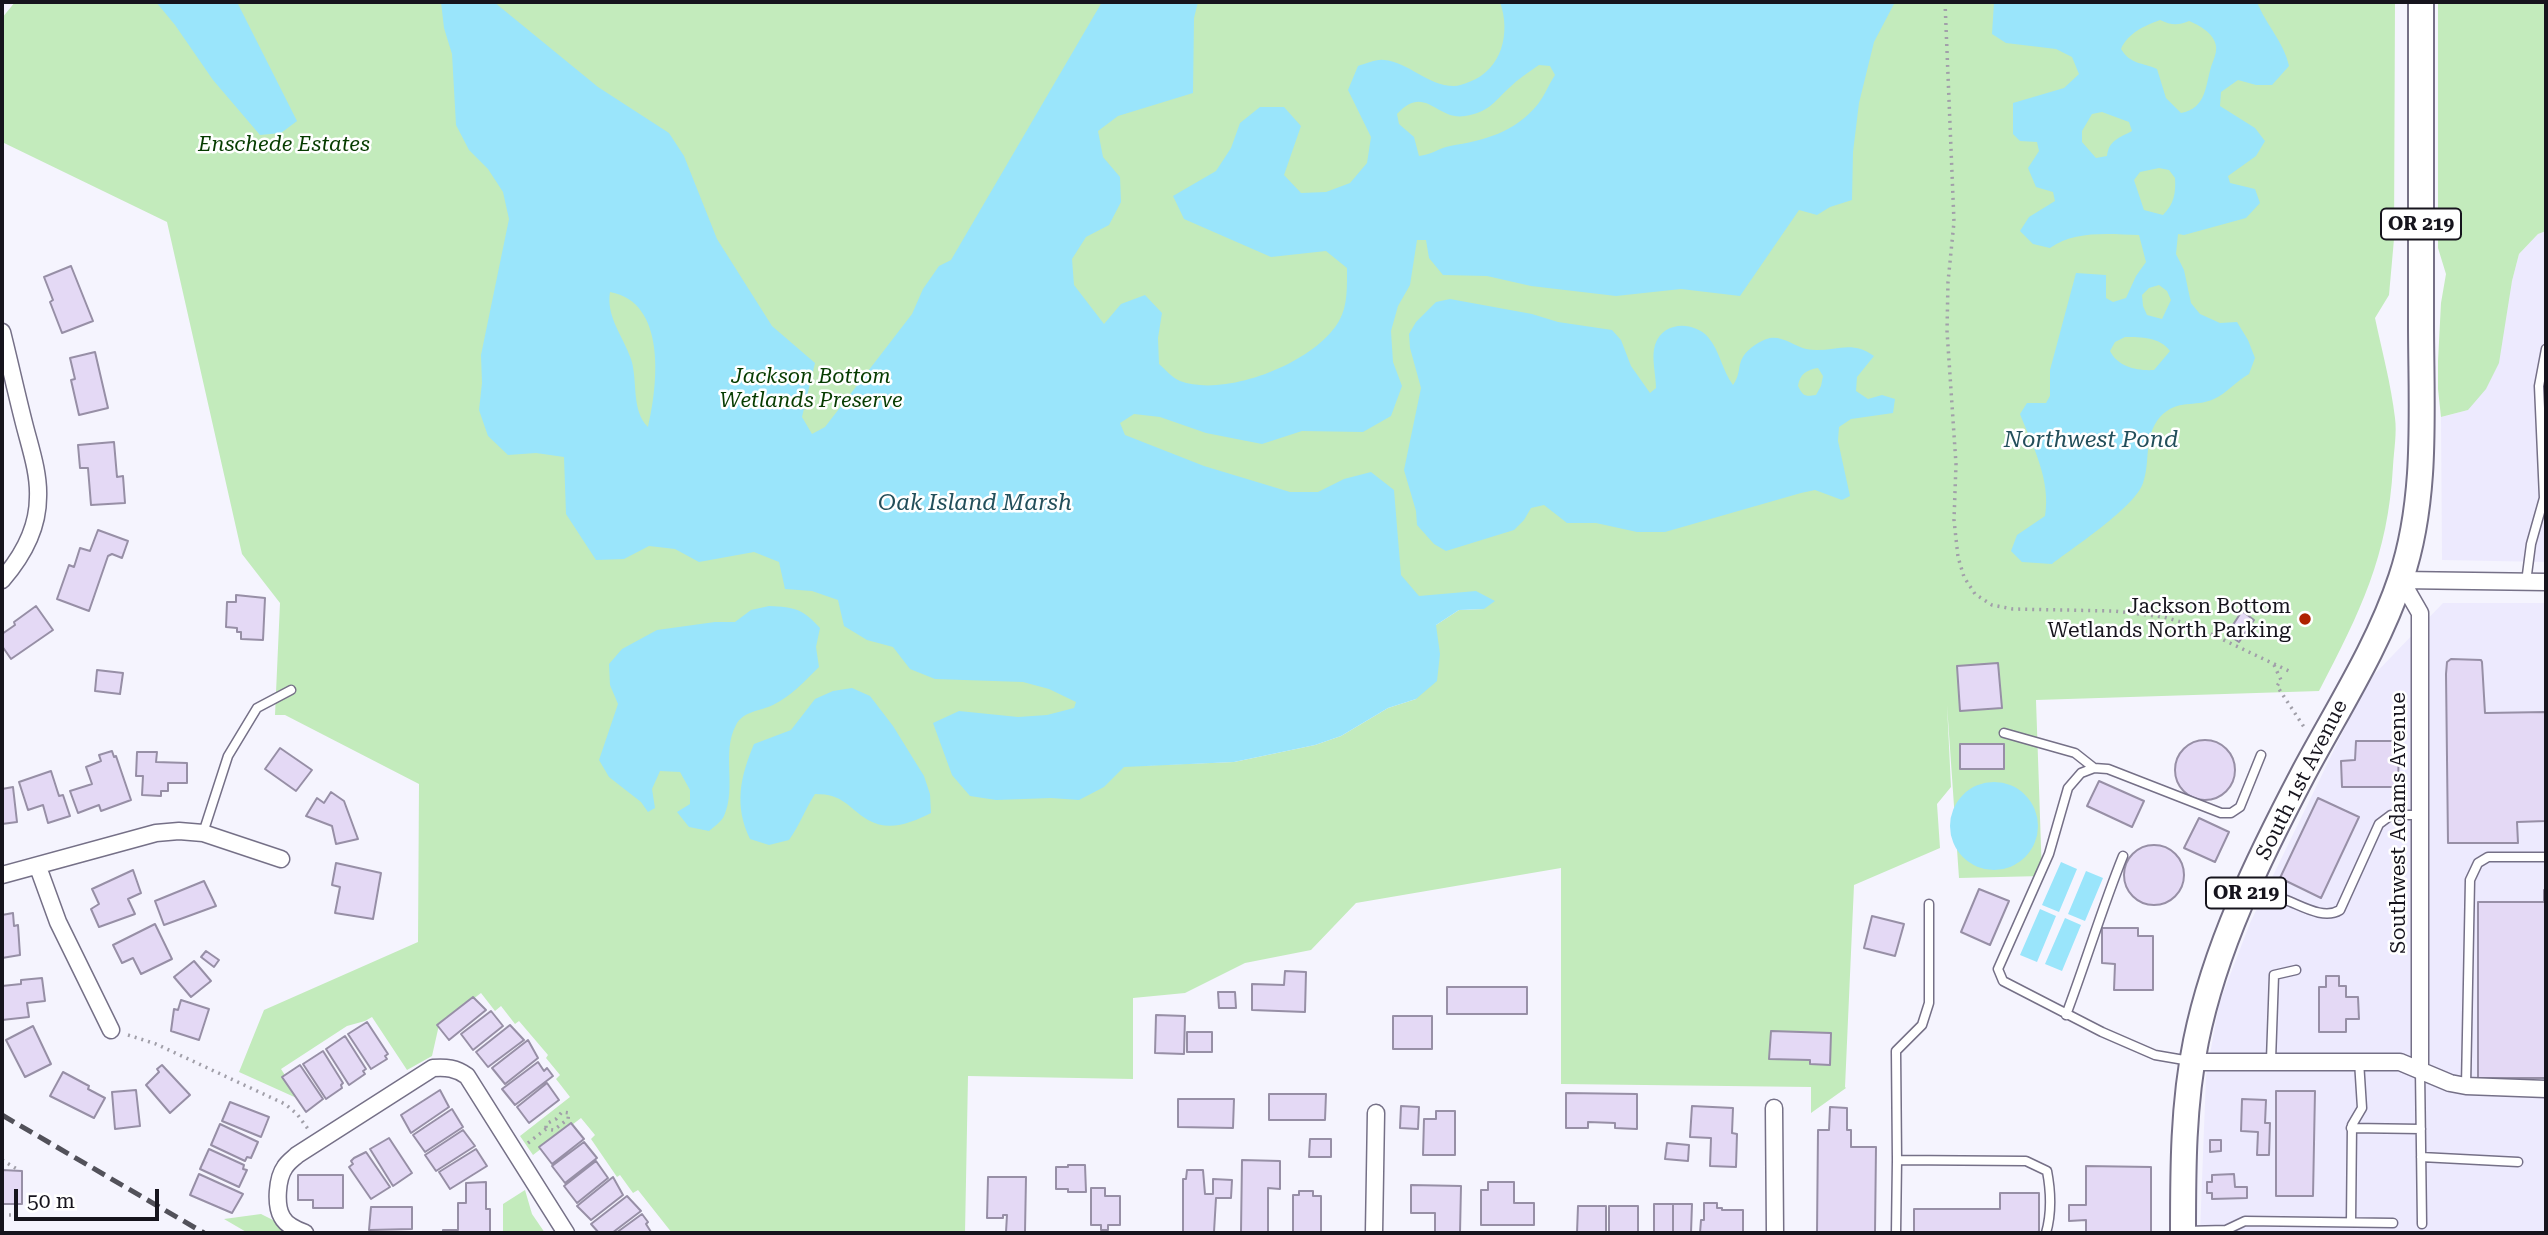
<!DOCTYPE html>
<html>
<head>
<meta charset="utf-8">
<style>
	body { margin:0 }
	#map { position:relative; width:2548px; height:1235px; overflow:hidden; background:#f5f4fe; font-family:"Roboto Serif",serif }
	canvas { display:block }
	.frame { position:absolute; inset:0; border:4px solid #16141d; pointer-events:none }
	.scale { position:absolute; left:14px; top:1189px; width:145px; height:32px; box-sizing:border-box; border:4px solid #16141d; border-top:0; padding-left:9px; font-size:21px; line-height:24px; white-space:nowrap; color:#16141d; -webkit-text-stroke:5px #fff; paint-order:stroke }
</style>
</head>
<body>
<div id="map">
<canvas width="2548" height="1235"></canvas>
<div class="frame"></div>
<div class="scale">50 m</div>
</div>
<script>
const ctx = document.querySelector('canvas').getContext('2d');
ctx.lineJoin = 'round';
function fillPath(path, color) { ctx.fillStyle = color; ctx.fill(path, 'evenodd'); }
function trace(path, color, width, dash) { ctx.strokeStyle = color; ctx.lineWidth = width; ctx.lineCap = dash ? 'butt' : 'round'; ctx.setLineDash(dash || []); ctx.stroke(path); }
function drawText(font, color, halo, rows, align = 'center') {
  ctx.font = font + ' "Roboto Serif",serif'; ctx.lineWidth = 5; ctx.setLineDash([]); ctx.textBaseline = 'middle'; ctx.strokeStyle = halo; ctx.fillStyle = color; for (const [text, x, y, turn = 0] of rows) {
    ctx.save(); ctx.translate(x, y); ctx.rotate((+turn || 0) * Math.PI / 180); ctx.textAlign = isNaN(turn) ? turn : align; if (halo) ctx.strokeText(text, 0, 0); ctx.fillText(text, 0, 0); ctx.restore();
  }
}
const built = new Path2D(`
	M 2546,231 L 2546,562 L 2442,560 L 2441,417 L 2468,410 L 2512,281 L 2519,254 L 2538,234 Z
	M 2443,603 L 2546,603 L 2546,1233 L 2200,1233 L 2206,1076 L 2219,1004 L 2250,923 L 2367,682 Z`);
const green = new Path2D(`
	M 15,2 L 2395,2 L 2394,239 L 2389,295 L 2375,318 C 2382,351 2391,384 2395,418 C 2397,433 2394,450 2393,466 C 2388,557 2360,612 2319,691 L 2036,700 L 2042,876 L 1959,878 L 1947,705 L 1951,787 L 1937,804 L 1940,848 L 1854,885 L 1845,1087 L 1846,1088 L 1811,1113 L 1811,1087 L 1561,1084 L 1561,868 L 1356,903 L 1311,950 L 1245,963 L 1185,993 L 1133,998 L 1133,1079 L 968,1076 L 965,1233 L 672,1233 L 638,1190 L 633,1193 L 620,1175 L 617,1177 L 591,1139 L 595,1135 L 581,1118 L 533,1155 L 520,1136 L 570,1097 L 556,1079 L 560,1075 L 546,1058 L 548,1055 L 519,1021 L 515,1024 L 501,1006 L 495,1011 L 481,993 L 439,1025 L 432,1056 L 407,1070 L 372,1017 L 365,1021 L 347,1026 L 281,1069 L 301,1100 L 239,1072 L 264,1010 L 418,942 L 419,784 L 285,715 L 275,715 L 280,603 L 242,554 L 167,222 L 2,142 L 2,18 ZM 1134,602 L 1484,609 L 1459,610 L 1436,625 L 1416,699 L 1388,708 L 1341,736 L 1315,745 L 1234,762 L 1134,766 Z
	M 2438,2 L 2546,2 L 2546,231 L 2538,234 L 2519,254 L 2512,281 L 2499,363 L 2486,389 L 2468,410 L 2441,417 L 2438,389 L 2438,361 L 2441,303 L 2446,274 L 2438,248 Z
	M 525,1190 L 532,1214 L 545,1233 L 503,1233 L 503,1204 Z
	M 261,1214 L 273,1220 L 286,1233 L 248,1233 L 224,1219 Z`);
const water = new Path2D(`
	M 156,2 L 237,2 L 297,121 L 281,133 L 260,135 L 213,80 L 175,25 Z
	M 441,2 L 494,2 L 598,87 L 669,133 L 684,156 L 717,239 L 772,326 L 815,363 L 802,417 L 812,434 L 825,427 L 912,314 L 923,289 L 939,266 L 951,260 L 1102,2 L 1198,2 L 1194,18 L 1193,93 L 1118,116 L 1098,131 L 1103,157 L 1120,177 L 1121,202 L 1109,225 L 1086,237 L 1072,259 L 1074,285 L 1104,324 L 1121,304 L 1145,295 L 1162,313 L 1158,338 L 1159,364 C 1165,369 1172,378 1180,381 C 1225,398 1315,363 1339,321 C 1348,306 1347,285 1347,268 L 1326,251 L 1271,257 L 1184,219 L 1173,196 L 1216,171 L 1231,148 L 1240,123 L 1260,107 L 1284,107 L 1301,126 L 1284,175 L 1301,193 L 1326,192 L 1350,183 L 1367,163 L 1371,137 L 1348,90 L 1358,66 C 1365,64 1376,59 1384,60 C 1409,62 1427,86 1454,86 C 1458,86 1464,84 1469,82 C 1502,70 1511,33 1500,2 L 1895,2 L 1874,42 L 1859,103 L 1853,152 L 1852,200 L 1830,207 L 1817,215 L 1799,210 L 1740,296 L 1681,289 L 1616,296 L 1531,286 L 1487,276 L 1443,275 L 1429,258 L 1426,240 L 1417,240 L 1410,285 L 1398,306 L 1391,331 L 1393,362 L 1402,386 L 1391,416 L 1363,432 L 1302,431 L 1262,444 L 1206,433 L 1160,417 L 1134,414 L 1120,423 L 1125,435 L 1204,466 L 1290,492 L 1318,492 L 1344,479 L 1371,472 L 1394,490 L 1401,575 L 1419,596 L 1476,591 L 1495,601 L 1484,609 L 1459,610 L 1436,625 L 1440,654 L 1437,681 L 1416,699 L 1388,708 L 1341,736 L 1315,745 L 1234,762 L 1124,767 L 1104,787 L 1079,800 L 1051,798 L 996,800 L 970,796 L 952,775 L 933,723 L 959,711 L 1018,717 L 1047,715 L 1074,708 L 1076,702 L 1049,689 L 1023,682 L 935,679 L 910,669 L 893,647 L 867,640 L 844,626 L 838,600 L 812,591 L 785,589 L 779,562 L 754,552 L 699,562 L 675,549 L 649,546 L 624,559 L 596,560 L 566,514 L 564,457 L 536,453 L 508,455 L 488,436 L 479,410 L 482,383 L 481,355 L 509,219 L 503,192 L 488,169 L 469,150 L 456,125 L 452,54 L 444,28 ZM 1539,65 L 1550,66 L 1555,75 C 1549,84 1545,95 1538,104 C 1514,133 1485,140 1450,146 C 1439,148 1431,155 1419,156 L 1414,137 L 1399,124 L 1397,114 C 1425,83 1437,121 1465,116 C 1489,112 1493,103 1509,88 C 1518,79 1529,72 1539,65 ZM 610,292 C 667,302 658,385 648,427 C 631,411 638,380 631,359 C 623,336 606,317 610,292 Z
	M 1994,2 L 2257,2 C 2266,25 2284,42 2289,66 L 2272,85 L 2256,85 L 2238,80 L 2221,92 L 2220,106 L 2255,128 L 2265,141 L 2256,156 L 2228,176 L 2230,183 L 2255,189 L 2260,203 L 2246,218 L 2184,235 L 2178,234 L 2176,254 L 2184,270 L 2191,303 L 2200,314 L 2220,323 L 2237,322 L 2248,340 L 2255,358 L 2249,374 C 2236,381 2226,394 2214,399 C 2194,408 2178,398 2160,417 C 2143,437 2151,461 2143,483 C 2135,507 2074,547 2052,564 L 2022,562 L 2011,551 L 2017,535 L 2045,516 C 2051,480 2033,447 2020,414 L 2027,403 L 2046,403 L 2050,396 L 2050,370 L 2076,273 L 2106,275 L 2106,298 L 2113,302 L 2126,298 L 2136,276 L 2146,262 L 2139,235 C 2110,234 2074,230 2050,248 L 2033,244 L 2020,231 L 2029,217 L 2055,201 L 2053,192 L 2036,187 L 2028,168 L 2039,151 L 2037,142 L 2020,141 L 2013,134 L 2013,103 L 2064,88 L 2079,74 L 2072,57 L 2056,49 L 2006,43 L 1992,34 ZM 2160,20 C 2171,25 2177,26 2189,21 C 2199,25 2214,33 2216,46 C 2217,53 2213,61 2211,67 C 2205,88 2206,108 2181,113 L 2166,98 L 2157,69 C 2142,62 2131,65 2121,49 C 2128,33 2144,26 2160,20 ZM 2102,112 L 2129,122 L 2132,131 C 2119,138 2109,140 2107,156 L 2096,158 L 2082,142 L 2082,131 L 2092,114 ZM 2159,168 L 2169,170 L 2175,178 C 2176,193 2174,204 2163,215 L 2144,210 L 2134,180 L 2140,172 ZM 2159,285 L 2167,291 L 2171,300 L 2162,319 L 2147,315 L 2143,306 L 2142,295 L 2149,288 ZM 2125,337 C 2141,337 2160,337 2170,351 L 2154,370 C 2137,371 2118,367 2110,351 L 2115,342 Z
	M 1450,299 L 1532,314 L 1558,322 L 1612,330 L 1621,340 L 1631,366 L 1650,393 L 1656,388 C 1656,375 1651,357 1655,345 C 1663,321 1693,321 1708,337 C 1720,351 1722,370 1733,385 C 1744,370 1733,360 1755,345 C 1759,342 1766,339 1770,338 C 1783,336 1794,346 1806,349 C 1832,354 1850,338 1874,356 L 1857,377 L 1856,391 L 1868,399 L 1882,395 L 1895,399 L 1893,413 L 1851,419 L 1839,427 L 1838,441 L 1850,496 L 1842,500 L 1815,490 L 1801,493 L 1665,532 L 1637,532 L 1596,523 L 1567,523 L 1544,505 L 1531,508 L 1524,520 L 1514,530 L 1446,551 L 1434,544 L 1417,525 L 1416,511 L 1404,470 L 1421,388 L 1410,348 L 1409,334 L 1416,322 L 1436,302 ZM 1818,368 L 1823,376 L 1821,386 L 1816,395 C 1805,397 1803,396 1798,386 C 1800,374 1806,370 1818,368 Z
	M 769,606 C 795,607 803,609 820,628 L 816,647 L 819,667 C 806,680 790,697 773,705 C 761,711 743,711 736,725 C 721,753 737,787 724,816 C 721,822 714,827 709,831 L 689,827 L 677,812 L 690,804 L 690,790 L 680,772 L 660,771 L 652,789 L 655,808 L 648,812 L 641,802 L 609,777 L 599,760 L 618,704 L 610,685 L 609,664 L 622,649 L 657,630 L 715,622 L 735,622 L 751,610 Z
	M 852,688 L 870,696 L 893,726 L 924,776 L 930,794 L 931,813 C 911,823 889,832 868,820 C 847,807 844,794 815,794 C 805,809 800,825 789,840 L 769,845 L 750,839 C 734,806 740,777 754,744 L 791,730 L 815,699 L 833,691 Z
	M1950 826a44 44 0 1 1 88 0a44 44 0 1 1-88 0Z
	M 2061,862 L 2077,869 L 2059,912 L 2042,905 Z
	M 2086,871 L 2103,878 L 2085,921 L 2068,914 Z
	M 2040,909 L 2056,916 L 2037,962 L 2020,955 Z
	M 2065,918 L 2081,925 L 2062,971 L 2045,964 Z`);
const building = new Path2D(`
	M 71,266 L 93,321 L 62,333 L 50,302 L 53,300 L 44,277 Z
	M 95,352 L 108,408 L 79,415 L 71,380 L 75,379 L 70,358 Z
	M 114,442 L 117,477 L 123,476 L 125,503 L 91,505 L 88,468 L 80,468 L 78,445 Z
	M 98,530 L 128,541 L 122,558 L 112,554 L 108,556 L 89,611 L 57,599 L 69,565 L 74,567 L 80,548 L 90,551 Z
	M 236,595 L 265,598 L 263,640 L 241,639 L 241,632 L 237,632 L 237,628 L 226,627 L 227,602 L 236,602 Z
	M 36,606 L 53,630 L 11,659 L 2,646 L 2,634 L 15,625 L 14,622 Z
	M 2242,611 L 2254,620 L 2239,642 L 2227,634 Z
	M 2451,659 L 2481,660 L 2482,662 L 2485,713 L 2546,712 L 2546,821 L 2517,822 L 2518,843 L 2448,843 L 2446,674 L 2447,662 Z
	M 1998,663 L 2002,708 L 1960,711 L 1957,666 Z
	M 97,670 L 123,673 L 120,694 L 95,691 Z
	M2175 770a30 30 0 1 1 60 0a30 30 0 1 1-60 0Z
	M 2356,741 L 2399,741 L 2398,787 L 2342,787 L 2341,761 L 2355,760 Z
	M 1960,744 L 2004,744 L 2004,769 L 1960,769 Z
	M 280,748 L 312,770 L 296,791 L 265,769 Z
	M 112,751 L 114,757 L 116,756 L 131,800 L 101,811 L 99,805 L 78,813 L 70,791 L 92,784 L 86,767 L 101,761 L 99,755 Z
	M 137,752 L 157,752 L 156,762 L 187,763 L 187,783 L 168,783 L 168,791 L 161,791 L 161,796 L 142,795 L 143,776 L 136,776 Z
	M 51,771 L 59,796 L 63,795 L 70,816 L 48,823 L 43,805 L 28,810 L 19,782 Z
	M 2099,781 L 2144,801 L 2132,827 L 2087,806 Z
	M 13,787 L 17,822 L 2,824 L 2,789 Z
	M 331,792 L 344,801 L 358,839 L 336,844 L 332,826 L 306,816 L 317,798 L 324,803 Z
	M 2318,798 L 2359,817 L 2321,898 L 2280,878 Z
	M 2199,818 L 2229,832 L 2215,862 L 2184,848 Z
	M2124 875a30 30 0 1 1 60 0a30 30 0 1 1-60 0Z
	M 336,863 L 381,873 L 373,919 L 335,913 L 340,887 L 332,885 Z
	M 133,870 L 141,893 L 128,899 L 135,914 L 99,927 L 91,909 L 99,904 L 92,889 Z
	M 204,881 L 216,906 L 164,925 L 155,901 Z
	M 1979,889 L 2009,901 L 1990,945 L 1961,932 Z
	M 2544,890 L 2546,890 L 2546,1078 L 2478,1078 L 2478,902 L 2544,902 Z
	M 13,913 L 14,926 L 18,925 L 20,955 L 2,958 L 2,915 Z
	M 1872,916 L 1904,924 L 1895,956 L 1864,948 Z
	M 155,924 L 172,959 L 141,974 L 133,958 L 122,963 L 113,945 Z
	M 2102,928 L 2138,928 L 2138,936 L 2153,936 L 2153,990 L 2114,990 L 2115,964 L 2102,963 Z
	M 206,951 L 219,960 L 214,967 L 201,957 Z
	M 194,961 L 211,981 L 191,997 L 174,977 Z
	M 1285,971 L 1306,972 L 1305,1012 L 1252,1010 L 1252,984 L 1284,985 Z
	M 2326,976 L 2339,976 L 2339,986 L 2346,986 L 2346,997 L 2358,997 L 2359,1019 L 2346,1019 L 2346,1032 L 2319,1032 L 2319,987 L 2326,987 Z
	M 42,978 L 45,1001 L 27,1003 L 29,1017 L 2,1020 L 2,986 L 21,984 L 21,980 Z
	M 1447,987 L 1527,987 L 1527,1014 L 1447,1014 Z
	M 1218,992 L 1235,992 L 1236,1008 L 1219,1008 Z
	M 473,997 L 486,1010 L 449,1040 L 437,1025 Z
	M 181,1000 L 209,1009 L 199,1040 L 171,1031 L 174,1009 L 178,1010 Z
	M 491,1011 L 503,1026 L 473,1050 L 461,1034 Z
	M 1156,1015 L 1185,1016 L 1184,1054 L 1155,1053 Z
	M 1393,1016 L 1432,1016 L 1432,1049 L 1393,1049 Z
	M 367,1022 L 388,1054 L 385,1056 L 387,1059 L 371,1069 L 348,1034 Z
	M 510,1025 L 524,1040 L 488,1067 L 476,1052 Z
	M 33,1026 L 51,1064 L 25,1077 L 6,1040 Z
	M 1771,1031 L 1831,1033 L 1830,1065 L 1810,1064 L 1810,1060 L 1769,1059 Z
	M 1187,1032 L 1212,1032 L 1212,1052 L 1187,1052 Z
	M 345,1036 L 366,1069 L 363,1071 L 365,1074 L 349,1085 L 326,1049 Z
	M 528,1040 L 538,1058 L 505,1084 L 492,1068 Z
	M 323,1051 L 343,1083 L 341,1085 L 342,1088 L 326,1099 L 303,1064 Z
	M 538,1062 L 544,1071 L 547,1068 L 553,1076 L 515,1105 L 502,1089 Z
	M 162,1065 L 190,1095 L 170,1113 L 146,1085 L 159,1072 L 157,1069 Z
	M 300,1065 L 323,1099 L 306,1112 L 282,1077 Z
	M 63,1072 L 89,1086 L 88,1089 L 105,1098 L 94,1118 L 50,1096 Z
	M 547,1083 L 559,1100 L 529,1123 L 517,1107 Z
	M 136,1090 L 140,1126 L 115,1129 L 112,1092 Z
	M 440,1090 L 449,1107 L 411,1133 L 401,1115 Z
	M 2276,1091 L 2315,1091 L 2313,1196 L 2276,1196 Z
	M 1566,1093 L 1637,1094 L 1637,1129 L 1615,1128 L 1615,1123 L 1588,1122 L 1588,1128 L 1566,1128 Z
	M 1269,1094 L 1326,1094 L 1325,1120 L 1269,1120 Z
	M 1178,1099 L 1234,1099 L 1233,1128 L 1178,1127 Z
	M 2242,1099 L 2266,1100 L 2265,1123 L 2270,1123 L 2269,1155 L 2257,1155 L 2258,1132 L 2241,1131 Z
	M 230,1102 L 269,1117 L 261,1137 L 222,1121 Z
	M 1401,1106 L 1419,1107 L 1418,1129 L 1400,1128 Z
	M 1692,1106 L 1733,1108 L 1732,1133 L 1737,1134 L 1736,1167 L 1710,1166 L 1711,1138 L 1690,1137 Z
	M 1830,1107 L 1847,1108 L 1847,1130 L 1851,1130 L 1851,1147 L 1876,1147 L 1875,1233 L 1817,1233 L 1818,1130 L 1829,1130 Z
	M 452,1109 L 463,1127 L 425,1152 L 413,1135 Z
	M 1436,1111 L 1455,1111 L 1455,1155 L 1423,1155 L 1424,1119 L 1436,1119 Z
	M 571,1123 L 584,1139 L 552,1164 L 539,1147 Z
	M 220,1124 L 258,1142 L 251,1158 L 247,1157 L 245,1161 L 211,1145 Z
	M 463,1130 L 475,1146 L 436,1171 L 425,1155 Z
	M 389,1138 L 412,1173 L 393,1186 L 370,1149 Z
	M 1310,1139 L 1331,1139 L 1331,1157 L 1309,1157 Z
	M 2210,1140 L 2221,1140 L 2221,1151 L 2210,1152 Z
	M 584,1142 L 597,1158 L 565,1183 L 552,1166 Z
	M 1667,1143 L 1689,1145 L 1688,1161 L 1665,1159 Z
	M 209,1149 L 244,1165 L 243,1169 L 247,1170 L 239,1187 L 200,1169 Z
	M 476,1149 L 487,1166 L 450,1189 L 439,1172 Z
	M 366,1152 L 390,1187 L 371,1199 L 349,1167 L 353,1164 L 351,1161 L 354,1158 Z
	M 1242,1160 L 1280,1161 L 1280,1189 L 1268,1188 L 1268,1233 L 1241,1232 Z
	M 596,1161 L 608,1178 L 577,1203 L 564,1186 Z
	M 1068,1165 L 1085,1165 L 1086,1192 L 1068,1192 L 1068,1189 L 1056,1189 L 1056,1167 L 1068,1167 Z
	M 2086,1166 L 2151,1167 L 2151,1233 L 2086,1233 L 2086,1220 L 2069,1221 L 2069,1205 L 2086,1205 Z
	M 2,1170 L 22,1171 L 22,1204 L 2,1204 Z
	M 1187,1170 L 1203,1170 L 1205,1194 L 1213,1194 L 1213,1179 L 1232,1180 L 1231,1198 L 1216,1198 L 1214,1232 L 1183,1232 L 1183,1179 L 1186,1179 Z
	M 199,1174 L 243,1194 L 232,1213 L 190,1195 Z
	M 2234,1174 L 2235,1187 L 2247,1187 L 2247,1198 L 2212,1199 L 2212,1193 L 2207,1193 L 2207,1182 L 2212,1182 L 2212,1175 Z
	M 298,1175 L 343,1175 L 343,1208 L 313,1208 L 313,1200 L 298,1200 Z
	M 613,1177 L 623,1195 L 591,1220 L 577,1206 Z
	M 988,1177 L 1026,1177 L 1025,1232 L 1006,1232 L 1007,1215 L 1003,1215 L 1003,1218 L 987,1218 Z
	M 486,1182 L 486,1209 L 490,1209 L 490,1232 L 499,1233 L 443,1233 L 443,1230 L 458,1230 L 458,1203 L 466,1203 L 466,1183 Z
	M 1488,1182 L 1514,1182 L 1514,1203 L 1534,1203 L 1534,1225 L 1481,1225 L 1481,1190 L 1488,1190 Z
	M 1411,1185 L 1461,1186 L 1460,1233 L 1435,1233 L 1435,1213 L 1411,1213 Z
	M 1091,1188 L 1105,1188 L 1105,1196 L 1120,1196 L 1120,1225 L 1108,1225 L 1108,1230 L 1101,1230 L 1101,1225 L 1091,1225 Z
	M 1299,1191 L 1313,1191 L 1313,1196 L 1321,1196 L 1321,1233 L 1293,1233 L 1293,1195 L 1299,1195 Z
	M 2000,1193 L 2039,1193 L 2039,1231 L 2037,1233 L 1914,1233 L 1914,1209 L 2000,1209 Z
	M 627,1196 L 641,1211 L 612,1233 L 599,1233 L 591,1224 Z
	M 1704,1203 L 1717,1203 L 1717,1208 L 1722,1208 L 1722,1210 L 1743,1210 L 1743,1232 L 1700,1233 L 1701,1220 L 1704,1220 Z
	M 1654,1204 L 1673,1204 L 1673,1233 L 1654,1233 Z
	M 1673,1204 L 1692,1204 L 1691,1233 L 1673,1233 Z
	M 1578,1206 L 1606,1206 L 1606,1233 L 1577,1233 Z
	M 1609,1206 L 1638,1206 L 1638,1233 L 1609,1233 Z
	M 371,1207 L 412,1207 L 412,1229 L 369,1230 Z
	M 642,1214 L 648,1222 L 646,1224 L 651,1232 L 649,1233 L 616,1233 Z`);
const path = new Path2D(`
	M 1945,2 L 1954,222 L 1948,282 L 1947,331 L 1956,464 L 1954,520 L 1958,557 L 1964,577 L 1975,594 L 1992,605 L 2013,609 L 2114,611 L 2164,617 L 2192,625 L 2291,672
	M 2274,665 L 2281,680 L 2277,686 L 2304,727
	M 128,1035 L 156,1044 L 285,1104 L 297,1114 L 308,1129
	M 528,1143 L 546,1129 L 554,1130 L 568,1119 L 569,1113 L 562,1112 L 556,1119 L 546,1124 L 546,1129
	M 2,1160 L 17,1169
	M 2,1215 L 13,1215`);
const lane = new Path2D(`
	M 2526,582 L 2531,544 L 2544,498 L 2539,386 L 2546,349
	M 2004,733 L 2075,753 L 2094,768
	M 203,833 L 228,756 L 257,708 L 291,690
	M 2286,900 C 2302,906 2324,920 2340,910 L 2379,824 L 2391,815 L 2420,815
	M 2066,1015 C 2086,962 2102,908 2123,856
	M 2271,1060 L 2274,975 L 2296,970
	M 2190,1061 L 2155,1055 L 2102,1032 L 2003,981 L 1998,969 L 2049,854 L 2068,788 L 2081,773 L 2094,768 L 2108,769 L 2221,813 L 2231,813 L 2240,807 L 2261,755
	M 2420,1070 L 2422,1224
	M 2466,1086 L 2470,880 L 2478,863 L 2488,857 L 2546,857
	M 2351,1128 L 2421,1129
	M 2421,1157 L 2518,1162
	M 1897,1160 L 1896,1051 L 1922,1025 L 1929,1003 L 1929,904
	M 2351,1222 L 2352,1125 L 2362,1108 L 2359,1061
	M 2185,1231 L 2226,1230 L 2245,1221 L 2393,1223
	M 1896,1233 L 1897,1160 L 2026,1161 L 2047,1171 C 2051,1192 2052,1212 2046,1233`);
const street = new Path2D(`
	M 2,332 C 10,364 17,396 25,427 C 31,450 39,474 38,497 C 38,529 22,557 2,580
	M 2401,580 L 2420,613 L 2420,1070
	M 2401,580 L 2546,582
	M 38,867 L 58,922 L 111,1030
	M 2,875 L 156,833 L 179,831 L 203,833 L 281,859
	M 2192,1062 L 2400,1062 L 2450,1083 L 2466,1086 L 2546,1089
	M 1774,1108 L 1775,1233
	M 305,1233 C 297,1230 286,1225 282,1217 C 275,1205 277,1178 285,1167 C 288,1162 294,1158 297,1155 L 433,1068 C 446,1067 456,1068 467,1076 L 566,1233
	M 1374,1233 L 1376,1113`);
const primary = new Path2D(`
	M 2183,1233 C 2183,1170 2183,1104 2196,1041 C 2215,947 2259,858 2303,774 C 2337,710 2378,647 2401,578 C 2428,498 2421,407 2421,323 C 2421,216 2421,109 2421,2`);
const rail = new Path2D(`
	M 2,1115 L 204,1233`);
const markers = [
	[2305,619,7,"#ae2100"]
];
const shields = [
	[2421,224,80],
	[2246,893,80]
];
const shieldNames = [
	["OR 219",2421,224],
	["OR 219",2246,893]
];
const parkNames = [
	["Enschede Estates",284,145],
	["Jackson Bottom",811,377],
	["Wetlands Preserve",811,401]
];
const poiNames = [
	["Jackson Bottom",2291,607],
	["Wetlands North Parking",2291,631]
];
const streetNames = [
	["South 1st Avenue",2302,780,-63],
	["Southwest Adams Avenue",2399,823,-90]
];
const waterNames = [
	["Northwest Pond",2091,440],
	["Oak Island Marsh",975,503]
];
fillPath(built, '#edeafe');
fillPath(green, '#c3ebbc');
fillPath(water, '#9ae5fb');
fillPath(building, '#e4d9f5');
trace(building, '#978fa6', 2);
trace(lane, '#757087', 11);
trace(street, '#757087', 19);
trace(primary, '#757087', 28);
trace(path, '#a19fa9', 3.5, [2, 5]);
trace(lane, '#fff', 8);
trace(street, '#fff', 16);
trace(primary, '#fff', 24);
trace(rail, '#52515a', 5, [14, 7]);
for (const [x, y, r, color] of markers) { const dot = new Path2D(); dot.arc(x, y, r, 0, 2 * Math.PI); ctx.fillStyle = color; ctx.fill(dot); trace(dot, '#fff', 2.5); }
for (const [x, y, w] of shields) { const box = new Path2D(); box.roundRect(x - w / 2, y - 15.5, w, 31, 5); ctx.fillStyle = '#fff'; ctx.fill(box); trace(box, '#16141d', 2); }
drawText('bold 19px', '#16141d', null, shieldNames);
drawText('italic 21px', '#063c00', '#fff', parkNames);
drawText('21px', '#16141d', '#fff', poiNames, 'right');
drawText('21px', '#16141d', '#fff', streetNames);
drawText('italic 23px', '#234f5b', '#fff', waterNames);
</script>
</body>
</html>
